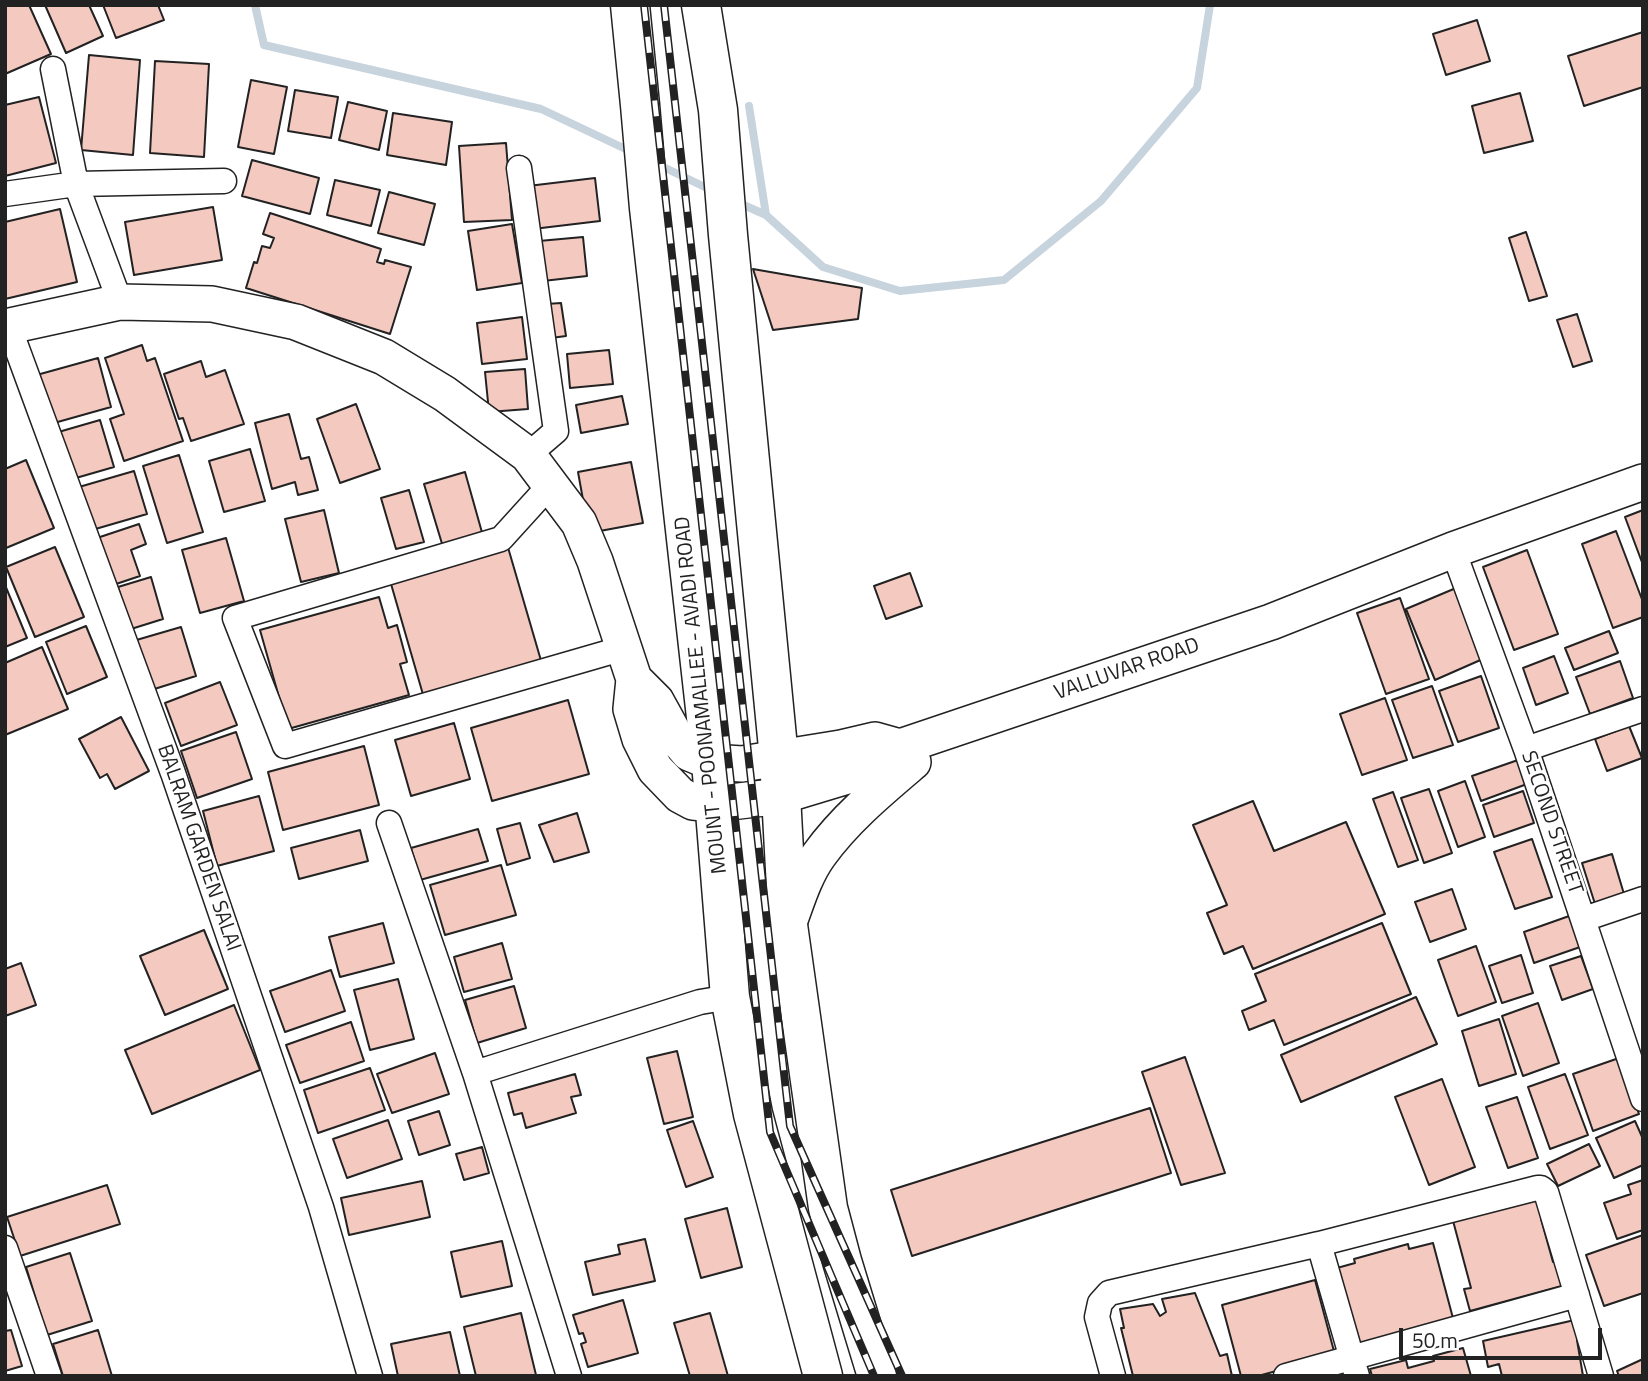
<!DOCTYPE html>
<html>
<head>
<meta charset="utf-8">
<style>
	body { margin:0 }
	#map { position:relative; width:1648px; height:1381px; overflow:hidden; background:#fff; font-family:"Titillium Web",sans-serif }
	canvas { display:block }
	.frame { position:absolute; inset:0; border:7px solid #222; pointer-events:none }
	.scale { position:absolute; left:1399px; top:1328px; width:203px; height:32px; box-sizing:border-box; border:4px solid #222; border-top:0; padding-left:9px; font-size:21px; line-height:24px; white-space:nowrap; color:#222; -webkit-text-stroke:5px #fff; paint-order:stroke }
</style>
</head>
<body>
<div id="map">
<canvas width="1648" height="1381"></canvas>
<div class="frame"></div>
<div class="scale">50 m</div>
</div>
<script>
const ctx = document.querySelector('canvas').getContext('2d');
ctx.lineJoin = 'round';
function trace(path, color, width, dash) { ctx.strokeStyle = color; ctx.lineWidth = width; ctx.lineCap = dash ? 'butt' : 'round'; ctx.setLineDash(dash || []); ctx.stroke(path); }
function fillPath(path, color) { ctx.fillStyle = color; ctx.fill(path, 'evenodd'); }
function drawText(font, color, halo, rows, align = 'center') {
  ctx.font = font + ' "Titillium Web",sans-serif'; ctx.lineWidth = 5; ctx.setLineDash([]); ctx.textBaseline = 'middle'; ctx.strokeStyle = halo; ctx.fillStyle = color; for (const [text, x, y, turn = 0] of rows) {
    ctx.save(); ctx.translate(x, y); ctx.rotate((+turn || 0) * Math.PI / 180); ctx.textAlign = isNaN(turn) ? turn : align; if (halo) ctx.strokeText(text, 0, 0); ctx.fillText(text, 0, 0); ctx.restore();
  }
}
const stream = new Path2D(`
	M 255,5 L 264,45 L 541,109 L 634,153
	M 749,106 L 766,215
	M 655,163 L 713,191
	M 737,202 L 766,215 L 823,267 L 900,291 L 1004,280 L 1101,201 L 1197,88 L 1210,5`);
const building = new Path2D(`
	M 5,5 L 29,5 L 51,54 L 5,74 Z
	M 45,5 L 89,5 L 103,36 L 66,53 Z
	M 103,5 L 158,5 L 164,20 L 116,38 Z
	M 1477,20 L 1490,61 L 1446,75 L 1433,34 Z
	M 1643,32 L 1643,87 L 1584,106 L 1568,56 Z
	M 89,55 L 140,60 L 133,155 L 81,150 Z
	M 155,61 L 209,64 L 204,157 L 150,153 Z
	M 251,80 L 287,87 L 274,154 L 238,147 Z
	M 295,90 L 338,97 L 331,138 L 288,131 Z
	M 1520,93 L 1533,141 L 1484,153 L 1472,106 Z
	M 39,97 L 56,163 L 5,176 L 5,105 Z
	M 348,102 L 387,111 L 379,150 L 339,140 Z
	M 393,113 L 452,122 L 446,165 L 387,155 Z
	M 506,143 L 512,220 L 464,222 L 459,146 Z
	M 252,160 L 319,178 L 310,214 L 242,196 Z
	M 595,178 L 600,221 L 533,229 L 528,186 Z
	M 335,180 L 380,190 L 371,226 L 327,215 Z
	M 389,192 L 435,204 L 424,245 L 378,233 Z
	M 213,207 L 222,260 L 134,275 L 125,222 Z
	M 60,209 L 77,282 L 5,299 L 5,222 Z
	M 270,213 L 381,249 L 377,262 L 384,264 L 385,260 L 411,267 L 390,334 L 246,288 L 254,262 L 257,263 L 262,246 L 270,248 L 274,238 L 263,234 Z
	M 512,224 L 522,283 L 477,290 L 468,231 Z
	M 1526,232 L 1547,296 L 1529,301 L 1509,238 Z
	M 583,237 L 587,276 L 543,281 L 539,241 Z
	M 753,269 L 862,288 L 858,319 L 773,330 Z
	M 561,303 L 566,336 L 551,338 L 546,304 Z
	M 1577,314 L 1592,361 L 1573,367 L 1557,320 Z
	M 522,317 L 527,359 L 482,364 L 477,323 Z
	M 142,345 L 147,361 L 155,358 L 183,441 L 124,461 L 110,419 L 124,414 L 105,358 Z
	M 609,350 L 613,384 L 570,388 L 567,354 Z
	M 98,358 L 111,407 L 47,425 L 33,376 Z
	M 201,361 L 206,377 L 225,370 L 244,424 L 191,441 L 183,418 L 179,419 L 164,374 Z
	M 525,369 L 528,409 L 489,412 L 485,372 Z
	M 622,396 L 628,424 L 581,433 L 576,405 Z
	M 356,404 L 380,469 L 340,483 L 317,419 Z
	M 289,414 L 301,459 L 309,457 L 318,490 L 298,495 L 295,482 L 272,489 L 255,423 Z
	M 100,420 L 114,467 L 69,480 L 55,433 Z
	M 250,449 L 265,501 L 224,512 L 209,461 Z
	M 179,455 L 203,532 L 167,543 L 143,466 Z
	M 26,460 L 54,528 L 6,548 L 5,469 Z
	M 631,462 L 643,523 L 589,533 L 578,472 Z
	M 134,471 L 147,514 L 92,530 L 79,487 Z
	M 465,472 L 483,536 L 443,547 L 424,484 Z
	M 409,490 L 424,542 L 396,549 L 381,498 Z
	M 324,510 L 339,573 L 301,582 L 285,519 Z
	M 1643,510 L 1643,565 L 1625,517 Z
	M 139,524 L 146,544 L 131,550 L 140,576 L 113,585 L 97,538 Z
	M 1616,531 L 1643,602 L 1643,617 L 1613,628 L 1582,544 Z
	M 226,538 L 244,601 L 200,613 L 182,550 Z
	M 507,544 L 542,664 L 424,698 L 389,577 Z
	M 55,547 L 84,617 L 35,637 L 6,567 Z
	M 1527,550 L 1558,634 L 1514,650 L 1483,567 Z
	M 910,573 L 922,606 L 886,619 L 874,586 Z
	M 151,577 L 163,619 L 131,629 L 118,587 Z
	M 5,585 L 27,638 L 5,647 Z
	M 1456,588 L 1485,658 L 1435,680 L 1406,609 Z
	M 379,597 L 388,628 L 397,625 L 407,662 L 400,664 L 409,695 L 288,729 L 260,630 Z
	M 1400,598 L 1429,679 L 1386,694 L 1357,613 Z
	M 86,626 L 107,677 L 67,694 L 46,642 Z
	M 181,627 L 196,676 L 148,691 L 133,641 Z
	M 1609,631 L 1618,653 L 1574,670 L 1565,648 Z
	M 42,647 L 68,709 L 5,735 L 5,663 Z
	M 1554,656 L 1568,693 L 1536,705 L 1523,668 Z
	M 1620,661 L 1633,698 L 1590,714 L 1576,677 Z
	M 1481,676 L 1499,728 L 1458,742 L 1439,691 Z
	M 220,682 L 237,725 L 181,746 L 165,703 Z
	M 1432,686 L 1453,745 L 1413,758 L 1392,700 Z
	M 1385,698 L 1407,760 L 1362,775 L 1340,714 Z
	M 568,700 L 589,774 L 492,801 L 471,728 Z
	M 121,717 L 149,771 L 115,789 L 107,774 L 100,778 L 79,739 Z
	M 454,723 L 470,779 L 411,796 L 395,740 Z
	M 1629,726 L 1642,758 L 1607,771 L 1595,739 Z
	M 236,732 L 252,779 L 197,798 L 181,751 Z
	M 364,746 L 379,805 L 283,830 L 268,772 Z
	M 1518,760 L 1527,784 L 1481,801 L 1472,776 Z
	M 1465,781 L 1485,837 L 1458,847 L 1438,791 Z
	M 1429,789 L 1452,853 L 1424,863 L 1401,798 Z
	M 1523,791 L 1534,823 L 1494,837 L 1483,805 Z
	M 1393,792 L 1418,860 L 1398,867 L 1373,799 Z
	M 259,796 L 274,851 L 217,866 L 203,811 Z
	M 1253,801 L 1274,851 L 1346,822 L 1385,914 L 1253,969 L 1243,946 L 1224,954 L 1207,913 L 1227,905 L 1193,825 Z
	M 577,813 L 589,852 L 554,862 L 539,825 Z
	M 520,823 L 530,858 L 507,865 L 497,829 Z
	M 478,829 L 488,861 L 420,880 L 411,848 Z
	M 360,830 L 368,861 L 299,879 L 291,848 Z
	M 1532,839 L 1552,897 L 1515,909 L 1494,852 Z
	M 1612,854 L 1624,894 L 1595,904 L 1582,863 Z
	M 501,865 L 516,915 L 445,935 L 430,885 Z
	M 1452,889 L 1466,929 L 1430,942 L 1415,902 Z
	M 1572,915 L 1583,946 L 1534,963 L 1524,932 Z
	M 383,923 L 394,963 L 340,977 L 329,937 Z
	M 1382,923 L 1411,994 L 1284,1045 L 1274,1020 L 1249,1030 L 1242,1011 L 1266,1001 L 1255,974 Z
	M 204,930 L 228,989 L 165,1015 L 140,956 Z
	M 502,943 L 512,979 L 464,992 L 454,957 Z
	M 1476,946 L 1496,1002 L 1458,1016 L 1438,960 Z
	M 1521,955 L 1533,993 L 1502,1003 L 1489,966 Z
	M 1581,956 L 1593,989 L 1562,1000 L 1550,966 Z
	M 21,963 L 36,1005 L 5,1016 L 5,969 Z
	M 331,970 L 345,1011 L 285,1032 L 270,991 Z
	M 398,979 L 414,1039 L 370,1050 L 354,990 Z
	M 514,986 L 526,1028 L 477,1043 L 465,1000 Z
	M 1416,997 L 1437,1044 L 1301,1102 L 1281,1055 Z
	M 1538,1003 L 1559,1063 L 1523,1076 L 1502,1016 Z
	M 234,1005 L 260,1070 L 152,1114 L 125,1050 Z
	M 1499,1019 L 1516,1074 L 1479,1086 L 1462,1031 Z
	M 351,1022 L 364,1061 L 300,1083 L 286,1045 Z
	M 677,1051 L 693,1117 L 664,1124 L 647,1058 Z
	M 435,1053 L 449,1094 L 392,1113 L 377,1074 Z
	M 1185,1057 L 1225,1173 L 1181,1185 L 1142,1072 Z
	M 1619,1058 L 1639,1114 L 1593,1131 L 1573,1074 Z
	M 370,1068 L 385,1110 L 318,1133 L 304,1090 Z
	M 575,1074 L 581,1095 L 571,1097 L 576,1113 L 526,1128 L 522,1113 L 514,1115 L 508,1093 Z
	M 1565,1074 L 1588,1135 L 1550,1149 L 1528,1087 Z
	M 1442,1079 L 1475,1167 L 1429,1185 L 1395,1097 Z
	M 1517,1097 L 1538,1158 L 1508,1168 L 1486,1107 Z
	M 1150,1108 L 1171,1173 L 912,1256 L 891,1190 Z
	M 439,1111 L 450,1145 L 419,1155 L 408,1121 Z
	M 388,1120 L 402,1159 L 347,1178 L 333,1139 Z
	M 693,1121 L 713,1177 L 686,1187 L 667,1130 Z
	M 1635,1121 L 1643,1139 L 1643,1165 L 1614,1178 L 1596,1138 Z
	M 1589,1144 L 1600,1166 L 1558,1186 L 1547,1164 Z
	M 482,1147 L 489,1173 L 464,1180 L 456,1154 Z
	M 1643,1180 L 1643,1230 L 1617,1239 L 1604,1203 L 1631,1194 L 1628,1185 Z
	M 422,1181 L 430,1217 L 349,1235 L 341,1198 Z
	M 107,1185 L 120,1224 L 20,1256 L 7,1217 Z
	M 1538,1194 L 1545,1218 L 1541,1219 L 1553,1262 L 1562,1259 L 1569,1284 L 1470,1311 L 1464,1289 L 1471,1288 L 1452,1217 Z
	M 727,1208 L 742,1267 L 701,1278 L 685,1219 Z
	M 1643,1235 L 1643,1293 L 1604,1306 L 1586,1255 Z
	M 645,1239 L 655,1281 L 593,1295 L 585,1262 L 620,1254 L 618,1245 Z
	M 502,1241 L 512,1286 L 461,1297 L 451,1252 Z
	M 1433,1243 L 1454,1322 L 1360,1351 L 1337,1268 L 1355,1263 L 1354,1259 L 1408,1244 L 1409,1249 Z
	M 70,1253 L 92,1321 L 47,1335 L 26,1267 Z
	M 1315,1280 L 1335,1355 L 1258,1376 L 1241,1376 L 1222,1305 Z
	M 1195,1293 L 1220,1356 L 1227,1354 L 1232,1376 L 1133,1376 L 1121,1328 L 1124,1328 L 1120,1309 L 1153,1304 L 1160,1316 L 1166,1312 L 1162,1299 Z
	M 623,1300 L 638,1353 L 588,1367 L 581,1344 L 586,1342 L 583,1333 L 579,1334 L 573,1315 Z
	M 521,1313 L 536,1375 L 476,1376 L 464,1327 Z
	M 710,1313 L 728,1376 L 690,1376 L 674,1323 Z
	M 1579,1319 L 1585,1338 L 1577,1340 L 1583,1376 L 1502,1376 L 1499,1364 L 1488,1367 L 1483,1341 Z
	M 11,1330 L 22,1366 L 5,1371 L 5,1331 Z
	M 98,1330 L 112,1376 L 63,1376 L 53,1344 Z
	M 450,1332 L 460,1376 L 398,1376 L 391,1344 Z
	M 1463,1348 L 1471,1376 L 1372,1376 L 1370,1369 L 1406,1360 L 1408,1368 L 1434,1361 L 1433,1356 Z
	M 1643,1359 L 1643,1376 L 1619,1376 L 1617,1371 Z`);
const minor = new Path2D(`
	M 53,69 L 76,184 L 120,302
	M 519,168 L 556,431 L 528,455
	M 5,194 L 76,184 L 224,181
	M 9,327 L 173,773 L 321,1207 L 370,1376
	M 550,485 L 501,539 L 235,618 L 285,746 L 624,648
	M 1453,550 L 1526,749 L 1643,1099
	M 1526,749 L 1643,709
	M 389,823 L 475,1073 L 569,1376
	M 1584,919 L 1643,899
	M 475,1073 L 700,1002 L 730,997
	M 1319,1244 L 1357,1376
	M 5,1248 L 49,1376
	M 1113,1376 L 1097,1317 L 1100,1303 L 1109,1293 L 1319,1244 L 1537,1188 L 1541,1188 L 1546,1192 L 1601,1376
	M 1286,1376 L 1577,1295`);
const secondary = new Path2D(`
	M 5,327 L 120,302 L 212,304 L 296,322 L 384,357 L 445,394 L 528,455 L 579,523 L 595,561 L 634,679 L 631,709 L 640,739 L 655,769 L 680,795 L 693,802 L 714,804 L 781,796 L 877,767 L 900,747
	M 634,679 L 656,701 L 677,739 L 689,753 L 711,762 L 742,764 L 841,748 L 875,740 L 900,747 L 1271,622 L 1453,550 L 1643,482
	M 788,925 C 797,901 804,876 819,855 C 845,819 880,790 913,762`);
const primary = new Path2D(`
	M 630,5 L 640,105 L 649,208 L 711,762 L 730,997 L 753,1114 L 823,1376
	M 701,5 L 718,110 L 728,235 L 779,758 L 788,925 L 828,1208 L 842,1261 L 877,1376`);
const rail = new Path2D(`
	M 644,5 L 770,1132 L 874,1376
	M 664,5 L 790,1126 L 902,1376`);
const streetNames = [
	["VALLUVAR ROAD",1127,670,-19],
	["MOUNT - POONAMALLEE - AVADI ROAD",702,695,-96],
	["SECOND STREET",1551,823,71],
	["BALRAM GARDEN SALAI",198,848,71]
];
trace(stream, '#c7d3dd', 8);
fillPath(building, '#f3c9c0');
trace(building, '#222', 2);
trace(minor, '#222', 27);
trace(secondary, '#222', 38);
trace(primary, '#222', 41);
trace(minor, '#fff', 24);
trace(secondary, '#fff', 35);
trace(primary, '#fff', 38);
trace(rail, '#222', 8);
trace(rail, '#fff', 5, [16]);
drawText('21px', '#222', '#fff', streetNames);
</script>
</body>
</html>
